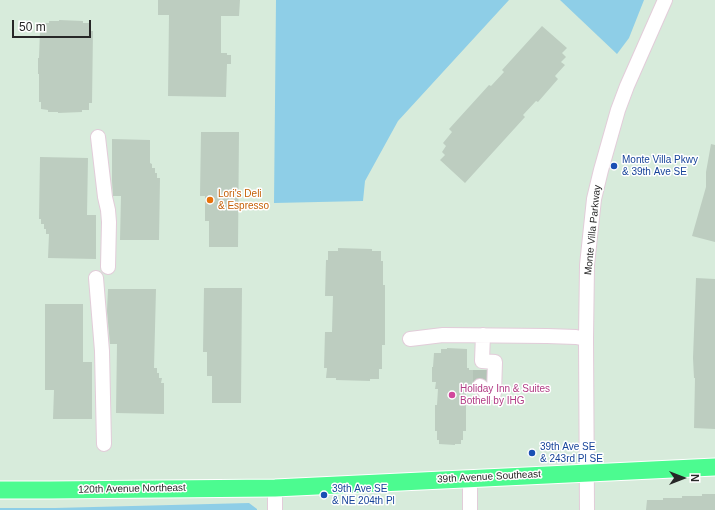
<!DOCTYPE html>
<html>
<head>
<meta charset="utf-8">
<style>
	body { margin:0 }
	#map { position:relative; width:715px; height:510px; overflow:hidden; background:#d7ebdb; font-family:Helvetica,sans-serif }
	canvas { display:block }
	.north { position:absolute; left:663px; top:458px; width:40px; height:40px; -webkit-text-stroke:3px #fff; paint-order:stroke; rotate:90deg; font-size:11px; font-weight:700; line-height:16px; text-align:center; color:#272727 }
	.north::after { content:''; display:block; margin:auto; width:14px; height:18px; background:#272727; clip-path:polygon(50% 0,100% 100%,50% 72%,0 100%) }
	.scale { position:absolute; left:12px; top:20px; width:79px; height:18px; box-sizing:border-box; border:2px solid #272727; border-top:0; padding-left:5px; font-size:12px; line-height:14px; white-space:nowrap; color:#272727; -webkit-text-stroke:3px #fff; paint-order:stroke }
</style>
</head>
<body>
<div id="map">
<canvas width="715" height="510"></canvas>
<div class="north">N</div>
<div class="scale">50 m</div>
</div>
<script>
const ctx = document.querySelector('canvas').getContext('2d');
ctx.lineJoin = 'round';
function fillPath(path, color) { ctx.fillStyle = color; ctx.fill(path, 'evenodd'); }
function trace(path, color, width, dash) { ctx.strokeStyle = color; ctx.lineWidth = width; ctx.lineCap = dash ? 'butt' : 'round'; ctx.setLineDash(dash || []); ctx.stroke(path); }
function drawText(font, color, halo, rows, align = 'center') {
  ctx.font = font + ' Helvetica,sans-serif'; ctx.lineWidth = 3; ctx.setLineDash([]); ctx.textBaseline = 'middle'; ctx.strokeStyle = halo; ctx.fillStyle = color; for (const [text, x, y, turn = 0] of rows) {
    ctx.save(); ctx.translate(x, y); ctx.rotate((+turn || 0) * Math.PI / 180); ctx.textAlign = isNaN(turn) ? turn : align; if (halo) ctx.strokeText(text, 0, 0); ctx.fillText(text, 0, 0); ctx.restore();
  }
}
const green = new Path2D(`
	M 276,0 L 509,0 L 398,121 L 365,181 L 363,201 L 274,203 Z
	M 560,0 L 644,0 L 629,38 L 617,54 Z
	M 249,503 L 257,509 L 257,510 L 0,510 L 0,508 L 55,508 Z`);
const building = new Path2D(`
	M 158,0 L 240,0 L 239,16 L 221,16 L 221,53 L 227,53 L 227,55 L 231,55 L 231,64 L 227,64 L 226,97 L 168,96 L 169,15 L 158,15 Z
	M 59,20 L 83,21 L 83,23 L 90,23 L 90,31 L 93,31 L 92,103 L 89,103 L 89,110 L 82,110 L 82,112 L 58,113 L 58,112 L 48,112 L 48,110 L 41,109 L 41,102 L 39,102 L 39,74 L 38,74 L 38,58 L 39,58 L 40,30 L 42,30 L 42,23 L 49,23 L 49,21 L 59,21 Z
	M 542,26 L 567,48 L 562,53 L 566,57 L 561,62 L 565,65 L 555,76 L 558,79 L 538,102 L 536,101 L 523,115 L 525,117 L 465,183 L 440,160 L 445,155 L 442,152 L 446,146 L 443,143 L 452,132 L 449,129 L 489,85 L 491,86 L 504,72 L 502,70 Z
	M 201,132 L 239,132 L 238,247 L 209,247 L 209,221 L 205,221 L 205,196 L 200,196 Z
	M 112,139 L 150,140 L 150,163 L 152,164 L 152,168 L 155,168 L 155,173 L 157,173 L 157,178 L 160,178 L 159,240 L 120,240 L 121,196 L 113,196 L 112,181 Z
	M 711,144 L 715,145 L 715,242 L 692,236 L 706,187 L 706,172 Z
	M 40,157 L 88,158 L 87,215 L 96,215 L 96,259 L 48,258 L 49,234 L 46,234 L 46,229 L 44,229 L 44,224 L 41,224 L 41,219 L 39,219 Z
	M 338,248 L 372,249 L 372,251 L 381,251 L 381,261 L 383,261 L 383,285 L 385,285 L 385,345 L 382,345 L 382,369 L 379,369 L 379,379 L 370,379 L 370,381 L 336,380 L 336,378 L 326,378 L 327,368 L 324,368 L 325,332 L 332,332 L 333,296 L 325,296 L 326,260 L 328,260 L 328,251 L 338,251 Z
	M 696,278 L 715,279 L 715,429 L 694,428 L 695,378 L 694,378 L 693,358 Z
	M 204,288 L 242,288 L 241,403 L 212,403 L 212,376 L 207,376 L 207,352 L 203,352 Z
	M 108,289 L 156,289 L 154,368 L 157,368 L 157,373 L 159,373 L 159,378 L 162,378 L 161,383 L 164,383 L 164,414 L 116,413 L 117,344 L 110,344 L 107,311 Z
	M 45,304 L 83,304 L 83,362 L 92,362 L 92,419 L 53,419 L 54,390 L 45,390 Z
	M 447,348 L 467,349 L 467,368 L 469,368 L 469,370 L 486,370 L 486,380 L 482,378 L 477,378 L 473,381 L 472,386 L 469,386 L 469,393 L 466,393 L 466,431 L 463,431 L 463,440 L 461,440 L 461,444 L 455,444 L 455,445 L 439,444 L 439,440 L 437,440 L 437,431 L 435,431 L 435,405 L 437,405 L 438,389 L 435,389 L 436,382 L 432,382 L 432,367 L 433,367 L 434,353 L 441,353 L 441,349 L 447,349 Z
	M 702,494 L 715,494 L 715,510 L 646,510 L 647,500 L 663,500 L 663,498 L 682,498 L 682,496 L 702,496 Z`);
const minorTunnel = new Path2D(`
	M 480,370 L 480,386`);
const minor = new Path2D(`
	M 98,137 L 105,197 L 108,210 L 109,222 L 108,267
	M 96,278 L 102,351 L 104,444
	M 410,339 L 443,335 L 547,336 L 576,337 L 586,339
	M 480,386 L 486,391 L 486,393 L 494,393 L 495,362 L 482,361 L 483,335
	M 470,478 L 470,510
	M 275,510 L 275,488
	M 587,510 L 586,339 L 587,265 L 594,199 L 601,170 L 618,110 L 627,86 L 665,0`);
const major = new Path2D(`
	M 0,490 L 50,490 L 275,488 L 715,467`);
const markers = [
	[614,166,4,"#1a4fb4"],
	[210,200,4,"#e8710a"],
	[452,395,4,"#d1479c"],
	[532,453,4,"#1a4fb4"],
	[324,495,4,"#1a4fb4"]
];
const transitNames = [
	["Monte Villa Pkwy",622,160],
	["& 39th Ave SE",622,172],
	["39th Ave SE",540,447],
	["& 243rd Pl SE",540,459],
	["39th Ave SE",332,489],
	["& NE 204th Pl",332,501]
];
const foodNames = [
	["Lori's Deli",218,194],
	["& Espresso",218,206]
];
const streetNames = [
	["Monte Villa Parkway",593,230,-84],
	["39th Avenue Southeast",489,477,-3],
	["120th Avenue Northeast",132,489,-1]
];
const hotelNames = [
	["Holiday Inn & Suites",460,389],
	["Bothell by IHG",460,401]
];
fillPath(green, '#8ecee7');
fillPath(building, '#bdcdc0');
trace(minorTunnel, '#b4c4b7', 14, [14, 7]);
trace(minor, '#e2ccd9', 16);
trace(major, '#fff', 19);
trace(minor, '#fff', 14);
trace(major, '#4cfb90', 17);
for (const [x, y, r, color] of markers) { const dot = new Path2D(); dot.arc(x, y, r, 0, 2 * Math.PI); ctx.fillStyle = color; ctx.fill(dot); trace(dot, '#fff', 1.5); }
drawText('10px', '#164399', '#fff', transitNames, 'left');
drawText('10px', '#c56008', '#fff', foodNames, 'left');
drawText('10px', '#272727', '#fff', streetNames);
drawText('10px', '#b23c85', '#fff', hotelNames, 'left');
</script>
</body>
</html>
